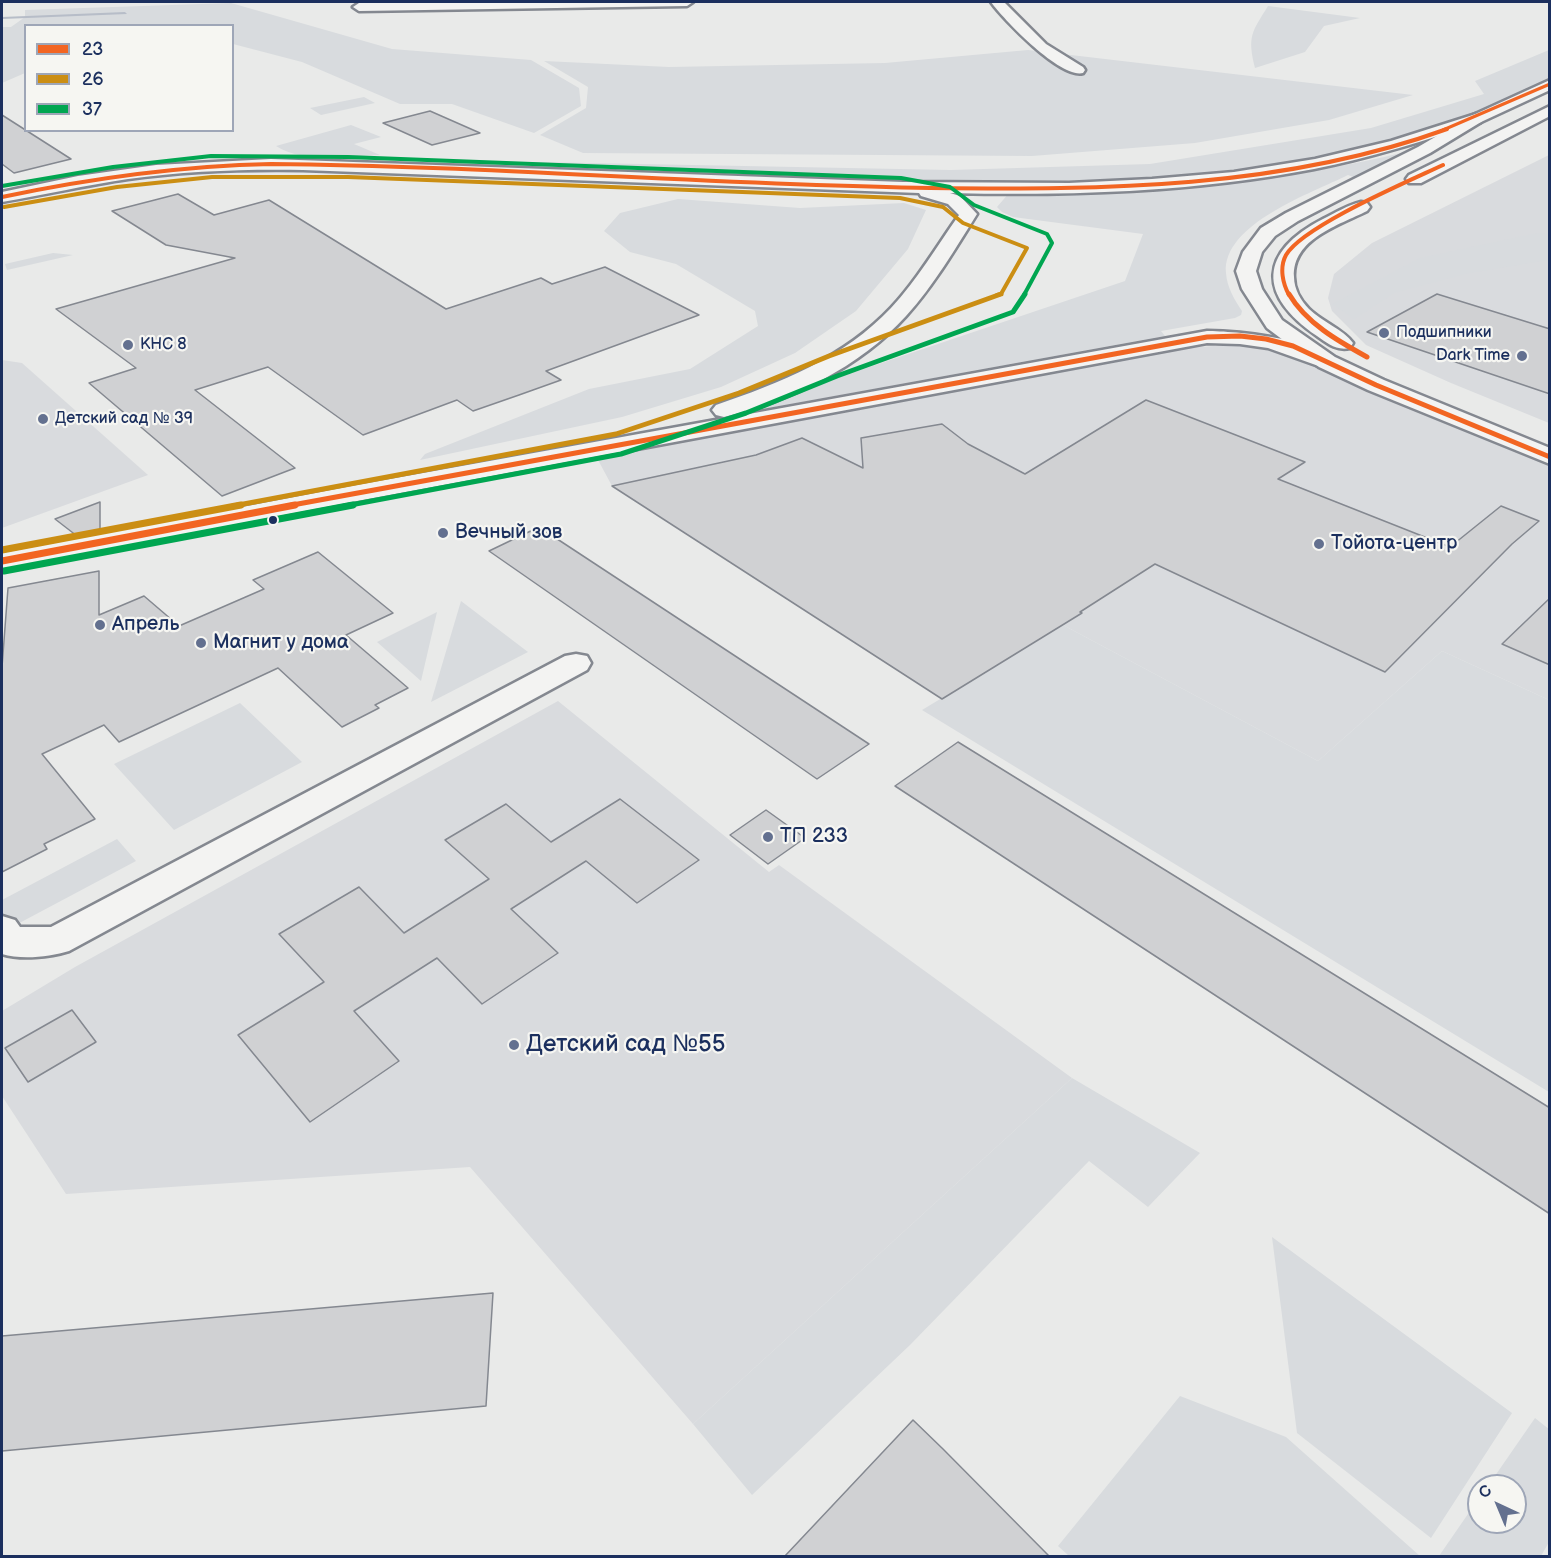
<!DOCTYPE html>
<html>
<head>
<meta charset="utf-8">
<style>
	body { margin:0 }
	#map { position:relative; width:1551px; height:1558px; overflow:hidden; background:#e9eae9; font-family:"Balsamiq Sans",sans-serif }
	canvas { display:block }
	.frame { position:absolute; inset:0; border:3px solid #1b2f5e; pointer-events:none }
	.legend { position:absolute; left:24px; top:24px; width:210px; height:108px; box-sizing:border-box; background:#f6f6f2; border:2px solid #9ea6b7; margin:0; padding:8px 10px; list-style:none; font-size:18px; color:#1b2f5e }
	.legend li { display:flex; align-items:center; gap:12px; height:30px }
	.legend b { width:30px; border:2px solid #9ea6b7 }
	.north { position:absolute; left:1467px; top:1474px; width:60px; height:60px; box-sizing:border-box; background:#f6f6f2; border:2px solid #9ea6b7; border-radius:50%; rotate:316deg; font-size:16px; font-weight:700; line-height:24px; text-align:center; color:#1b2f5e }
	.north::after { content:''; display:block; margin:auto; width:21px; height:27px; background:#63708f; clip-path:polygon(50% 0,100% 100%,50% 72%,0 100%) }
</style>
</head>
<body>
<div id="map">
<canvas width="1551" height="1558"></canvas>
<div class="frame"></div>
<ul class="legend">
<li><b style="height:8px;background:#f26522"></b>23</li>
<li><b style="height:8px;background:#cb8e13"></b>26</li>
<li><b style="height:8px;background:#00a651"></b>37</li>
</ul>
<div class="north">С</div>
</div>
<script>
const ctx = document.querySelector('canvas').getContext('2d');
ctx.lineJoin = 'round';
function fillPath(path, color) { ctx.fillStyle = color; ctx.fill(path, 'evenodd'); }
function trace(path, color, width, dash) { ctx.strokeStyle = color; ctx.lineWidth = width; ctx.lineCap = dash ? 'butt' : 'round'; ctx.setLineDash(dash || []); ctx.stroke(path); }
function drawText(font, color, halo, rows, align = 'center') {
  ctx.font = font + ' "Balsamiq Sans",sans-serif'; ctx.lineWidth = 4.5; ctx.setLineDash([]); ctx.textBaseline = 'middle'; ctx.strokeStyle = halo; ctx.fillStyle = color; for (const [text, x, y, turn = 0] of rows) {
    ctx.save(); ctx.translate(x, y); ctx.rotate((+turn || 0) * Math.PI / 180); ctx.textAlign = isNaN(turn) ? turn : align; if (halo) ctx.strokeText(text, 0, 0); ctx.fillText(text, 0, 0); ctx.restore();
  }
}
const built = new Path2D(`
	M 1549,155 L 1549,423 L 1451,383 L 1366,345 L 1332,311 L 1328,298 L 1334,274 L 1372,243 Z
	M 1240,344 L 1290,354 L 1549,465 L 1549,700 L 1442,651 L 1318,761 L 1063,625 L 942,699 L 612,486 L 597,458 L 1187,348 Z
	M 2,360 L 22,363 L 148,475 L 2,528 Z
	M 558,701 L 769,872 L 779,865 L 1072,1078 L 693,1424 L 470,1167 L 66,1194 L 2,1096 L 2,1011 L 75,967 Z`);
const green = new Path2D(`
	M 231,3 L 392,49 L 531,60 L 579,88 L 581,106 L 534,133 L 452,104 L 400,104 L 302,62 L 233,44 L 232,26 L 26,26 L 25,73 L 2,83 L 2,27 L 11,27 L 25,17 L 25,10 Z
	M 1268,6 L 1360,18 L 1324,26 L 1305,52 L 1255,68 C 1247,36 1252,32 1268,6 Z
	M 1028,50 L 1413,95 L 1329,120 L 1195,143 L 1032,156 L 583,153 L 540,135 L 586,108 L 588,87 L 544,61 L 669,67 L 885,63 Z
	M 1549,50 L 1549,79 C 1502,102 1453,129 1402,143 C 1208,195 995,188 796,180 C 657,175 518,169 379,164 L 537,162 L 951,170 L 1150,164 L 1371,128 L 1484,94 L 1475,81 Z
	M 364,97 L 375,103 L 321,115 L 310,108 Z
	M 351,125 L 381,137 L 354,144 L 380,155 C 346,156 305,164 276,146 Z
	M 1409,151 L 1356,178 L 1348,175 C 1312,193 1222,224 1226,273 C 1227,287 1234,299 1242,311 L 1241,315 L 1235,318 L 1161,331 L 1165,336 L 758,410 L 825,382 L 1125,281 L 1143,234 L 1013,217 L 1002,212 L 997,207 L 1009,193 C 1144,192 1277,184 1409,151 Z
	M 678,199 L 800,208 L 904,203 L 926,210 L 908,249 L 856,311 L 795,353 L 721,387 L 622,417 L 420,460 L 425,454 L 589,389 L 690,369 L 758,326 L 755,311 L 676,264 L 630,252 L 604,231 L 620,213 Z
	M 1537,233 L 1549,234 L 1549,260 L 1470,273 L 1394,293 L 1354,319 L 1332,304 L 1420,258 Z
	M 53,253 L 73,255 L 7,270 L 5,264 Z
	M 461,601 L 528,652 L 431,702 Z
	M 437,612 L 421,681 L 377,642 Z
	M 1063,625 L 1318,761 L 1442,651 L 1549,700 L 1549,1092 L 922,710 Z
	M 240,703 L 302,762 L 174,830 L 114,764 Z
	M 117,839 L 136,861 L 10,928 L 2,917 L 2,900 Z
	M 1072,1078 L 1200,1153 L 1148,1207 L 1089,1161 L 910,1345 L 752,1495 L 693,1424 Z
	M 1272,1237 L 1512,1413 L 1431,1538 L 1297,1433 Z
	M 1180,1396 L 1286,1437 L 1420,1556 L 1069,1556 L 1058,1546 Z
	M 1535,1418 L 1550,1430 L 1549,1542 L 1541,1556 L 1439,1556 L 1479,1498 L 1479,1522 L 1515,1522 L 1515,1486 L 1488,1486 Z`);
const stream = new Path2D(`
	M 125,12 L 127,14 L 2,19 L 2,17 Z`);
const building = new Path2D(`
	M 430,111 L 480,133 L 432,145 L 383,123 Z
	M 2,115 L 71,159 L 14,173 L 2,164 Z
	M 178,194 L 214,215 L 269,200 L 446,309 L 541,278 L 552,284 L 605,267 L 699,315 L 546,371 L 561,380 L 519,395 L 473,411 L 457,400 L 363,435 L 268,367 L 195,390 L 295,468 L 222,496 L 89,383 L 136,368 L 56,309 L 235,258 L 166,245 L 112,211 Z
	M 1437,294 L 1550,329 L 1550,394 L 1367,332 Z
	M 1146,400 L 1305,462 L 1278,479 L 1450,547 L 1501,506 L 1539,521 L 1512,544 L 1385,672 L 1155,564 L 1080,612 L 1082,613 L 942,699 L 612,486 L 756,455 L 802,438 L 863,468 L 861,438 L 942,424 L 968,444 L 1025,474 Z
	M 100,502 L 100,532 L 77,536 L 55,519 Z
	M 539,527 L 869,744 L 817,779 L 489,551 Z
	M 318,552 L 393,613 L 346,635 L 408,688 L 375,705 L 379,708 L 342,727 L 278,668 L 119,742 L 104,725 L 42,754 L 95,819 L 44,844 L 47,849 L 2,872 L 2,667 L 8,588 L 99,571 L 99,615 L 144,596 L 179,626 L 264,589 L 253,580 Z
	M 1550,598 L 1550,665 L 1502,644 Z
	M 958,742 L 1550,1108 L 1550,1214 L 895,786 Z
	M 620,799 L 699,860 L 637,903 L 586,861 L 511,909 L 558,953 L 482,1004 L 437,958 L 354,1011 L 399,1061 L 310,1122 L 238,1035 L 324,982 L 279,934 L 359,887 L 404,933 L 489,879 L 445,840 L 506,804 L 551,842 Z
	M 766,810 L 805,838 L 768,864 L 730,835 Z
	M 72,1010 L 96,1042 L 28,1082 L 5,1048 Z
	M 493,1293 L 486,1406 L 2,1451 L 2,1336 Z
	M 913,1420 L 943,1449 L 1050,1557 L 784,1557 Z`);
const minor = new Path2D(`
	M 474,2 L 693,2 L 687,6 L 359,11 L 353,7 L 359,3 Z
	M 991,2 L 1004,2 L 1046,44 L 1083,67 L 1085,70 L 1083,73 C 1061,79 1004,20 991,2 Z
	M 576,654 L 587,656 L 591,663 L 587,670 L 69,951 C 50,957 21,960 2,954 L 2,916 L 15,920 L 20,927 L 51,927 L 565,656 Z`);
const secondary = new Path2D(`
	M 1476,114 L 1484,119 L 1481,122 C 1426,140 1371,158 1314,169 C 1194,192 1072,196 950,193 L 960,196 L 977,214 C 955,249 934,285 906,316 C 860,367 790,401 724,417 L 716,415 L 712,410 L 716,405 C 780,383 844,358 891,308 C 917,280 937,246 959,215 L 948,204 L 921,196 L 919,193 L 303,170 C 245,169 186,171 128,179 C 86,185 44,195 2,202 L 2,192 L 78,176 L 156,165 L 271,159 L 903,182 L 1069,183 L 1152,179 L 1234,172 L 1315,159 L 1391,141 Z
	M 1207,331 C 1234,331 1322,339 1338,362 L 1335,367 L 1327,369 L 1268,348 L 1240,344 L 1207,343 L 357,501 L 2,569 L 2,553 L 357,485 Z`);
const primary = new Path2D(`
	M 1550,80 L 1550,90 L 1481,122 L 1430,153 L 1298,221 L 1275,236 L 1262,252 L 1256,271 L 1262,289 L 1282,320 L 1335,357 L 1384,380 L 1550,448 L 1550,464 L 1368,390 L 1319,367 L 1267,328 L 1242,289 L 1236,271 L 1243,252 L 1261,228 L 1286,213 L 1418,147 L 1471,116 Z
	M 1550,106 L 1550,116 L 1421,183 L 1409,183 L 1406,179 L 1409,175 Z
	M 1361,202 L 1367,203 L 1370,207 L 1367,211 C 1339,225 1292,239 1294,277 C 1294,289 1301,301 1309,309 C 1322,322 1343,329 1353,343 L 1350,348 C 1336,351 1327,343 1317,336 C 1257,295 1259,252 1323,219 C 1335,213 1348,205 1361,202 Z`);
const bus1Far3 = new Path2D(`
	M 1443,130 L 1550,84`);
const bus1Far2 = new Path2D(`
	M 2,197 C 92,178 179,166 271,164 C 491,166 710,185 930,188 C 1103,190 1282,189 1447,129
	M 1289,295 C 1283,284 1279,268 1286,255 C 1303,226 1409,181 1443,165`);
const bus1Far1 = new Path2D(`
	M 1289,294 C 1306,323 1338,341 1367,357
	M 287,506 L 1207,337 L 1240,336 L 1266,339 L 1293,346 L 1376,385 L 1550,457`);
const bus1 = new Path2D(`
	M 2,561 L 295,505`);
const bus2Far2 = new Path2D(`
	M 4,207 L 117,187 L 212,177 L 348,177 L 900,198 L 943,207 L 963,223 L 1027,248 L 1001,294 L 997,295`);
const bus2Far1 = new Path2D(`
	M 233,506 L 616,434 L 739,393 L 829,356 L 1001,294`);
const bus2 = new Path2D(`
	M 2,550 L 241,505`);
const bus3Far2 = new Path2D(`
	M 2,186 L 113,167 L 211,156 L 348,157 L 901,178 L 950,187 L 974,205 L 1047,234 L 1052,243 L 1024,295`);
const bus3Far1 = new Path2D(`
	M 345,506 L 621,454 L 746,413 L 837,376 L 1013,312 L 1025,294`);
const bus3 = new Path2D(`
	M 4,571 L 353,505`);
const markers = [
	[1384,333,6,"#63708f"],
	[128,345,6,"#63708f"],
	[1522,356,6,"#63708f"],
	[43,419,6,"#63708f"],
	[273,520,5,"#1b2f5e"],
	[443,533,6,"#63708f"],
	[1319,544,6,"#63708f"],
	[100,625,6,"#63708f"],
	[201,643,6,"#63708f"],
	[768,837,6,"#63708f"],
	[514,1045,6,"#63708f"]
];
const farPoinames = [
	["Подшипники",1396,333],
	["КНС 8",140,345],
	["Dark Time",1510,356,"right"],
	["Детский сад № 39",55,419]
];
const poiNames = [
	["Вечный зов",455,533],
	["Тойота-центр",1331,544],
	["Апрель",112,625],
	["Магнит у дома",213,643],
	["ТП 233",780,837]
];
const nearPoinames = [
	["Детский сад №55",526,1045]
];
fillPath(built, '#d9dbde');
fillPath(green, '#d8dbde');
fillPath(stream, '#b7bdc8');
fillPath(building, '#d0d1d3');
trace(building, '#848890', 1.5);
trace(minor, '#848890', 5);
trace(secondary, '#848890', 5);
trace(primary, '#848890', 5);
fillPath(minor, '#f3f3f2');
fillPath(secondary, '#f3f3f2');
fillPath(primary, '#f3f3f2');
trace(bus1Far3, '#f26522', 3);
trace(bus1Far2, '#f26522', 4);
trace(bus1Far1, '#f26522', 5);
trace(bus1, '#f26522', 7);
trace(bus2Far2, '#cb8e13', 4);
trace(bus2Far1, '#cb8e13', 5);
trace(bus2, '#cb8e13', 7);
trace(bus3Far2, '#00a651', 4);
trace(bus3Far1, '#00a651', 5);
trace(bus3, '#00a651', 7);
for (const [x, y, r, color] of markers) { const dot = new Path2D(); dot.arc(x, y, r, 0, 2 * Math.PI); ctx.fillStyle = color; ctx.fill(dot); trace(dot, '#f6f6f2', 2); }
drawText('16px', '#1b2f5e', '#f6f6f2', farPoinames, 'left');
drawText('20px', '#1b2f5e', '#f6f6f2', poiNames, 'left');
drawText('24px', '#1b2f5e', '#f6f6f2', nearPoinames, 'left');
</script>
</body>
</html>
